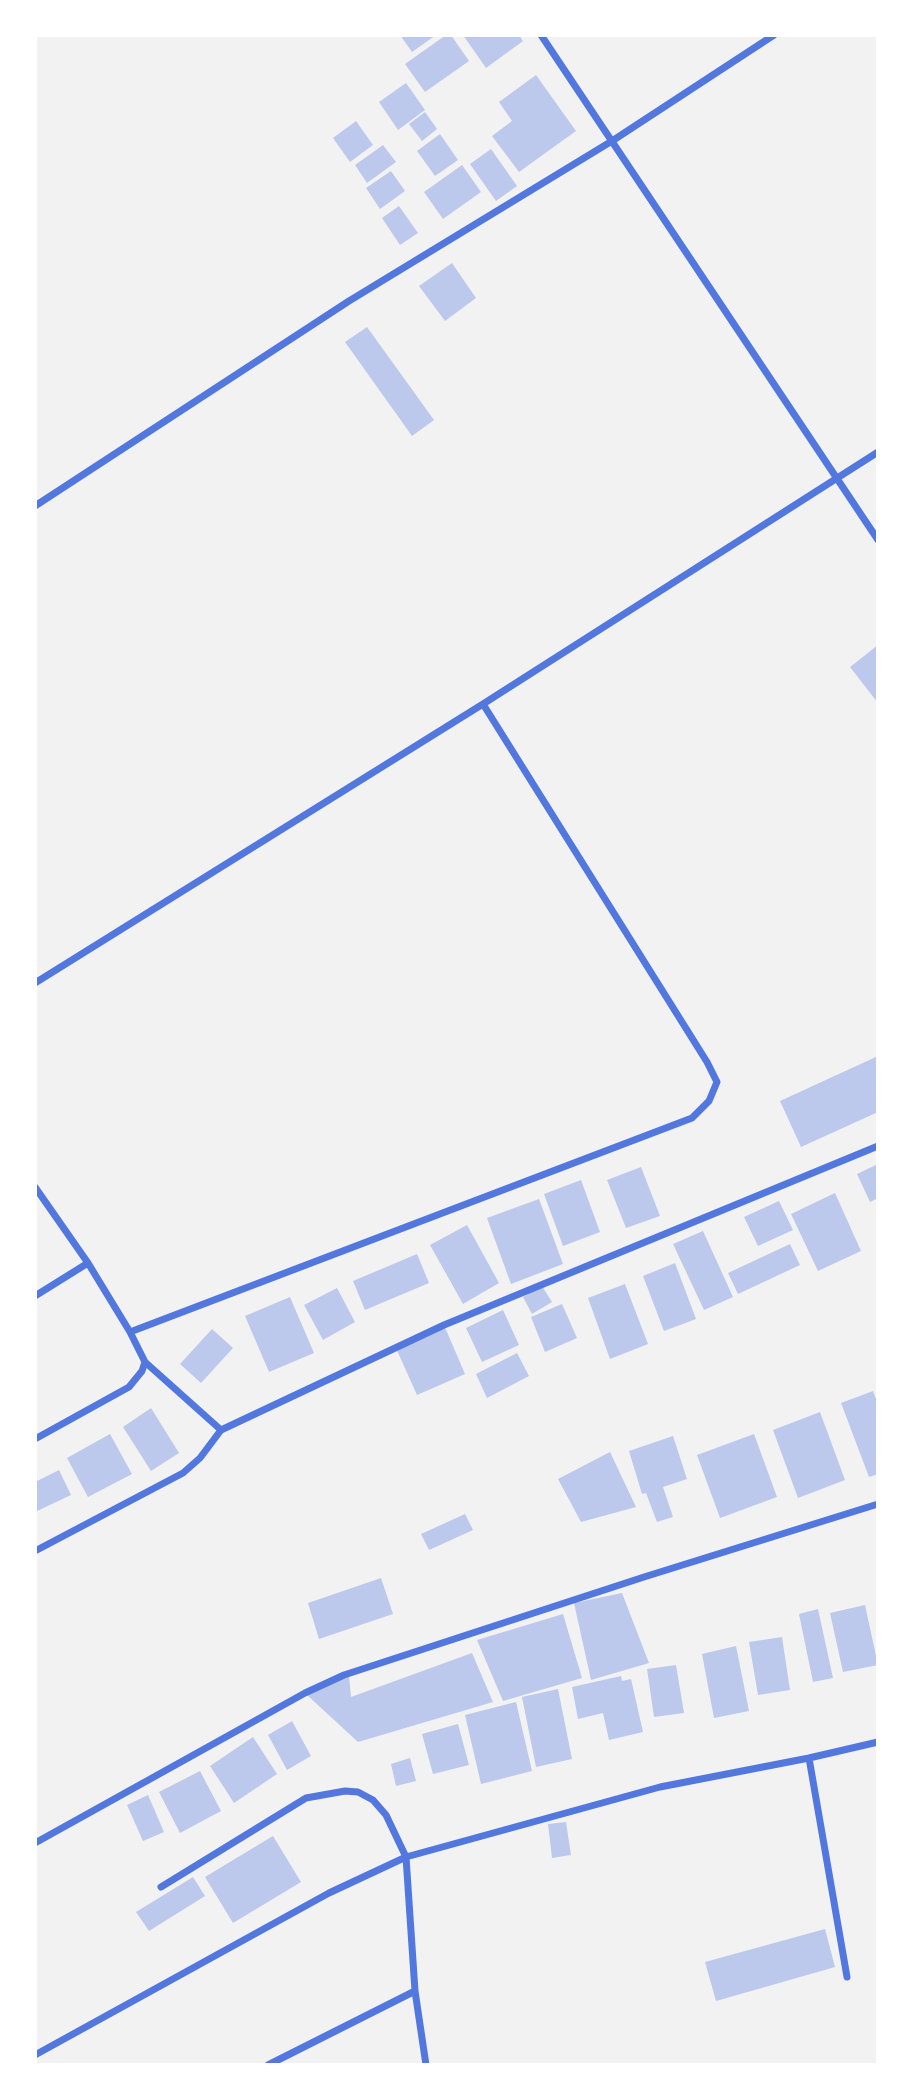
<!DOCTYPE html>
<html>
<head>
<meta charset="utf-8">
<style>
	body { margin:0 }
	#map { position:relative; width:913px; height:2100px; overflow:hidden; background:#f2f2f2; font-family:"Alegreya Sans",sans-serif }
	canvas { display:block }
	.frame { position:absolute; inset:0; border:37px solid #fff; pointer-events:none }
</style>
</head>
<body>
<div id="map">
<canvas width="913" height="2100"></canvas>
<div class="frame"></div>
</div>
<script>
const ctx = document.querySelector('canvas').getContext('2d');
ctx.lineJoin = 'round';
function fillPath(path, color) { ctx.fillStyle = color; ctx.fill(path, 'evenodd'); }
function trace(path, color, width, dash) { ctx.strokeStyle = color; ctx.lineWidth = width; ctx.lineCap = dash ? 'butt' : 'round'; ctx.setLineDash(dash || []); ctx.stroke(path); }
const building = new Path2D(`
	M 400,35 L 436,35 L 412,52 Z
	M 446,35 L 451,35 L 469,61 L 425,92 L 405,64 Z
	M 463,35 L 519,35 L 523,41 L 486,68 Z
	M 536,75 L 576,131 L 519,172 L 492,136 L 512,121 L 499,102 Z
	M 406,83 L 425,110 L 398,130 L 379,102 Z
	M 425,112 L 437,129 L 422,141 L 409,124 Z
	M 356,121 L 373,145 L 350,162 L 333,138 Z
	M 440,134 L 458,160 L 435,176 L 417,151 Z
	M 383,145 L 396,162 L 367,183 L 355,165 Z
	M 491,149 L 517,186 L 496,201 L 470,164 Z
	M 462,165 L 481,192 L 443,219 L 424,192 Z
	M 391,171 L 405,191 L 380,209 L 366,188 Z
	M 399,206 L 418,233 L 400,245 L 382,218 Z
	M 452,263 L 476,298 L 445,321 L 419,286 Z
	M 367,327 L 434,420 L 412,436 L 345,342 Z
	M 878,645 L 878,703 L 850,667 Z
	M 878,1056 L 878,1112 L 801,1147 L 780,1101 Z
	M 878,1164 L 878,1198 L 870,1202 L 857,1174 Z
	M 641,1167 L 660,1216 L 626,1228 L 607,1180 Z
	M 581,1180 L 600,1232 L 563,1246 L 544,1194 Z
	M 835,1193 L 861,1251 L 818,1271 L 791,1214 Z
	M 539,1199 L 563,1264 L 511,1284 L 487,1218 Z
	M 779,1201 L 793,1230 L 758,1246 L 744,1217 Z
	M 467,1225 L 499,1283 L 463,1304 L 430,1245 Z
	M 703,1231 L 733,1297 L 704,1310 L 673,1244 Z
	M 790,1244 L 800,1265 L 738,1294 L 728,1273 Z
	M 417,1254 L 429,1283 L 365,1310 L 353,1281 Z
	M 675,1263 L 696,1319 L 664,1331 L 643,1276 Z
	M 625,1284 L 648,1344 L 610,1359 L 588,1298 Z
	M 542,1286 L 552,1302 L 532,1314 L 523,1297 Z
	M 337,1288 L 355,1322 L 323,1340 L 304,1305 Z
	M 290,1297 L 314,1353 L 269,1372 L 245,1316 Z
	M 562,1304 L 577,1338 L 545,1352 L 531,1317 Z
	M 503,1310 L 519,1345 L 482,1362 L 466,1328 Z
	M 444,1325 L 465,1374 L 417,1395 L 395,1346 Z
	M 212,1329 L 233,1348 L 201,1383 L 180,1364 Z
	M 517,1353 L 529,1376 L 487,1398 L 476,1374 Z
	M 873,1391 L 878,1404 L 878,1474 L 869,1477 L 841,1403 Z
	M 151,1408 L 179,1453 L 151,1471 L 123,1427 Z
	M 820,1412 L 845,1480 L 798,1498 L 773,1430 Z
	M 110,1434 L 132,1474 L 88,1497 L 67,1458 Z
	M 754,1434 L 777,1497 L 720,1518 L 697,1455 Z
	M 673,1436 L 687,1479 L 663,1487 L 673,1517 L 657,1522 L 646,1493 L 642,1494 L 629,1451 Z
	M 610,1452 L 636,1507 L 581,1522 L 558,1479 Z
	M 59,1470 L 71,1495 L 35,1512 L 35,1482 Z
	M 465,1514 L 473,1530 L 429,1550 L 421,1534 Z
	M 381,1578 L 393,1614 L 319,1639 L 308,1603 Z
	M 622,1593 L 649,1663 L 591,1680 L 574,1603 Z
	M 865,1605 L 878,1665 L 843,1672 L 830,1613 Z
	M 818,1609 L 833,1678 L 813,1682 L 799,1614 Z
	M 563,1614 L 582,1678 L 503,1701 L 477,1640 Z
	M 782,1637 L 790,1690 L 758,1695 L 749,1642 Z
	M 736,1646 L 749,1711 L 714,1718 L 702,1654 Z
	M 472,1653 L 493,1702 L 358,1742 L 307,1695 L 349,1675 L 351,1697 Z
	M 676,1665 L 684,1713 L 654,1717 L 647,1669 Z
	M 621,1676 L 622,1681 L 631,1679 L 643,1732 L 609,1740 L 603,1713 L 578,1719 L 572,1687 Z
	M 558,1689 L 572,1759 L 536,1767 L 522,1697 Z
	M 516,1702 L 532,1771 L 481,1784 L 465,1715 Z
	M 292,1721 L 311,1756 L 287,1770 L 268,1735 Z
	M 458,1724 L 469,1765 L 433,1774 L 422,1734 Z
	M 253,1737 L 277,1774 L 234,1803 L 210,1766 Z
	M 410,1758 L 416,1781 L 396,1786 L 391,1764 Z
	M 200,1771 L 221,1811 L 180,1833 L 159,1792 Z
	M 148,1795 L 164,1832 L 143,1841 L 127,1805 Z
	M 566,1822 L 571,1855 L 552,1858 L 548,1824 Z
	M 273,1836 L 301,1882 L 233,1923 L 205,1877 Z
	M 193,1877 L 205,1896 L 149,1931 L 136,1912 Z
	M 825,1929 L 835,1967 L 716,2001 L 705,1962 Z`);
const minor = new Path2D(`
	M 541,35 L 878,540
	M 35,506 L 349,301 L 612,141 L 774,35
	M 35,983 L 483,704 L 878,452
	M 35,1187 L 88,1263 L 130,1332 L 145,1362 L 221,1430
	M 35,1296 L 88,1263
	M 130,1332 L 692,1118 L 709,1101 L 717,1082 L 707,1062 L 483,704
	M 35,1439 L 129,1387 L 142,1371 L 145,1362
	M 35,1551 L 183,1473 L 200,1458 L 221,1430 L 444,1325 L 878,1146
	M 809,1758 L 847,1977
	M 35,1843 L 305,1693 L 344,1675 L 644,1577 L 878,1504
	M 161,1887 L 306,1798 L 345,1791 L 358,1792 L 373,1800 L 386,1815 L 406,1857 L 415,1991 L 426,2065
	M 35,2055 L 329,1893 L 406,1857 L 660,1787 L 809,1758 L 878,1742
	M 268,2065 L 415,1991`);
fillPath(building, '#bdc9ec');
trace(minor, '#5277de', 7);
</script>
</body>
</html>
